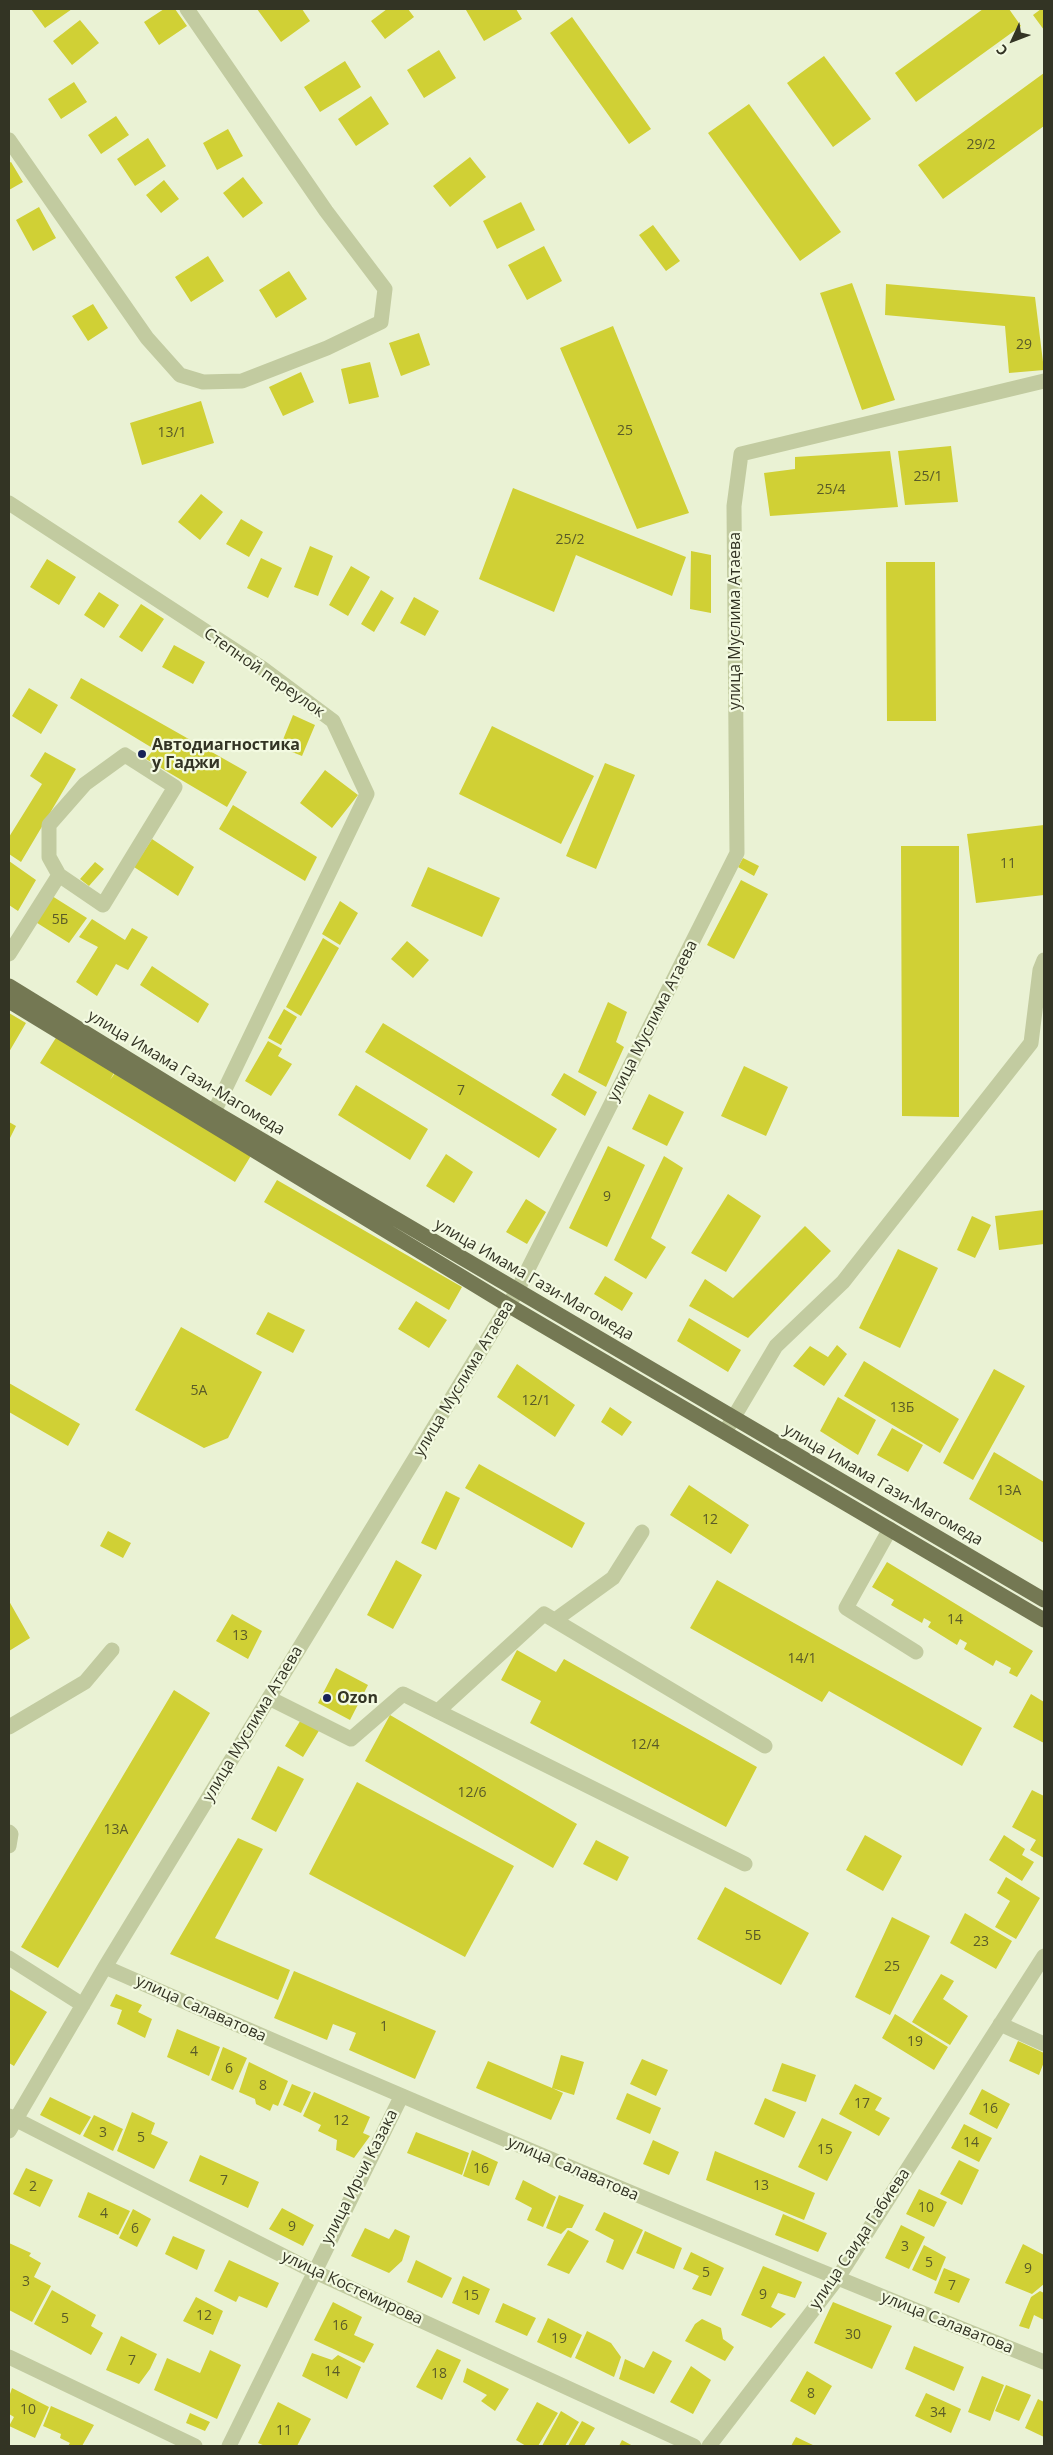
<!DOCTYPE html>
<html>
<head>
<meta charset="utf-8">
<style>
	body { margin:0 }
	#map { position:relative; width:1053px; height:2455px; overflow:hidden; background:#eaf2d4; font-family:"Open Sans",sans-serif }
	canvas { display:block }
	.frame { position:absolute; inset:0; border:10px solid #333424; pointer-events:none }
	.north { position:absolute; left:988px; top:15px; width:50px; height:50px; -webkit-text-stroke:4px #f3fae1; paint-order:stroke; rotate:227deg; font-size:14px; font-weight:700; line-height:20px; text-align:center; color:#333424 }
	.north::after { content:''; display:block; margin:auto; width:18px; height:22px; background:#333424; clip-path:polygon(50% 0,100% 100%,50% 72%,0 100%) }
</style>
</head>
<body>
<div id="map">
<canvas width="1053" height="2455"></canvas>
<div class="frame"></div>
<div class="north">С</div>
</div>
<script>
const ctx = document.querySelector('canvas').getContext('2d');
ctx.lineJoin = 'round';
function fillPath(path, color) { ctx.fillStyle = color; ctx.fill(path, 'evenodd'); }
function trace(path, color, width, dash) { ctx.strokeStyle = color; ctx.lineWidth = width; ctx.lineCap = dash ? 'butt' : 'round'; ctx.setLineDash(dash || []); ctx.stroke(path); }
function drawText(font, color, halo, rows, align = 'center') {
  ctx.font = font + ' "Open Sans",sans-serif'; ctx.lineWidth = 4.5; ctx.setLineDash([]); ctx.textBaseline = 'middle'; ctx.strokeStyle = halo; ctx.fillStyle = color; for (const [text, x, y, turn = 0] of rows) {
    ctx.save(); ctx.translate(x, y); ctx.rotate((+turn || 0) * Math.PI / 180); ctx.textAlign = isNaN(turn) ? turn : align; if (halo) ctx.strokeText(text, 0, 0); ctx.fillText(text, 0, 0); ctx.restore();
  }
}
const building = new Path2D(`
	M 31,9 L 72,9 L 45,28 Z
	M 164,9 L 175,9 L 187,26 L 159,45 L 144,22 Z
	M 257,9 L 302,9 L 310,21 L 281,42 Z
	M 387,9 L 408,9 L 414,17 L 385,39 L 371,21 Z
	M 469,9 L 516,9 L 522,19 L 484,41 L 466,10 Z
	M 983,9 L 1009,9 L 1021,26 L 916,102 L 895,73 Z
	M 1041,9 L 1044,9 L 1044,30 L 1033,15 Z
	M 572,17 L 651,129 L 629,144 L 550,33 Z
	M 80,20 L 99,43 L 72,65 L 53,41 Z
	M 439,50 L 456,78 L 424,98 L 407,70 Z
	M 824,56 L 871,119 L 833,147 L 787,83 Z
	M 345,61 L 361,87 L 320,112 L 304,87 Z
	M 1044,73 L 1044,126 L 943,199 L 918,165 Z
	M 74,82 L 87,102 L 61,119 L 48,99 Z
	M 371,96 L 389,124 L 356,146 L 338,119 Z
	M 749,104 L 841,232 L 800,261 L 708,133 Z
	M 116,116 L 129,135 L 101,154 L 88,135 Z
	M 228,129 L 243,156 L 217,170 L 203,143 Z
	M 148,138 L 166,166 L 135,186 L 117,159 Z
	M 470,157 L 486,177 L 450,207 L 433,186 Z
	M 11,162 L 23,182 L 9,190 L 9,163 Z
	M 243,177 L 263,203 L 243,218 L 223,193 Z
	M 164,180 L 179,199 L 161,213 L 146,195 Z
	M 521,202 L 535,230 L 497,249 L 483,221 Z
	M 39,207 L 56,238 L 33,251 L 16,220 Z
	M 653,225 L 680,261 L 666,271 L 639,235 Z
	M 544,246 L 562,281 L 527,300 L 508,265 Z
	M 208,256 L 224,281 L 191,302 L 175,277 Z
	M 289,271 L 307,299 L 276,318 L 259,290 Z
	M 852,283 L 895,400 L 862,410 L 820,293 Z
	M 886,284 L 1035,297 L 1044,370 L 1009,373 L 1005,326 L 885,315 Z
	M 93,304 L 108,328 L 88,341 L 72,316 Z
	M 613,326 L 689,513 L 637,529 L 560,348 Z
	M 419,333 L 430,365 L 401,376 L 389,343 Z
	M 370,362 L 379,397 L 349,404 L 341,369 Z
	M 301,372 L 314,402 L 283,416 L 269,387 Z
	M 201,401 L 214,443 L 142,465 L 130,423 Z
	M 951,446 L 958,502 L 905,505 L 898,451 Z
	M 890,451 L 898,507 L 770,516 L 764,473 L 795,469 L 795,457 Z
	M 513,488 L 686,557 L 672,596 L 576,555 L 554,612 L 479,579 Z
	M 201,494 L 223,512 L 200,540 L 178,522 Z
	M 241,519 L 263,532 L 249,557 L 226,544 Z
	M 310,546 L 333,556 L 318,596 L 294,587 Z
	M 691,551 L 711,555 L 711,613 L 690,609 Z
	M 261,558 L 282,568 L 268,598 L 247,588 Z
	M 47,559 L 76,577 L 59,605 L 30,587 Z
	M 886,562 L 935,562 L 936,721 L 887,721 Z
	M 351,566 L 370,577 L 348,616 L 329,605 Z
	M 381,590 L 394,598 L 374,632 L 361,624 Z
	M 99,592 L 119,605 L 104,628 L 84,615 Z
	M 414,597 L 439,611 L 425,636 L 400,623 Z
	M 141,604 L 164,619 L 142,652 L 119,637 Z
	M 174,645 L 205,662 L 193,684 L 162,667 Z
	M 81,678 L 247,772 L 227,807 L 146,759 L 154,749 L 70,698 Z
	M 29,688 L 58,705 L 41,734 L 12,716 Z
	M 293,715 L 315,725 L 302,756 L 280,747 Z
	M 492,726 L 594,776 L 561,844 L 459,794 Z
	M 45,752 L 76,769 L 21,862 L 9,854 L 9,837 L 42,784 L 30,776 Z
	M 605,763 L 635,775 L 596,869 L 566,856 Z
	M 325,770 L 358,795 L 332,828 L 300,803 Z
	M 233,805 L 317,857 L 305,881 L 219,829 Z
	M 1044,825 L 1044,895 L 976,903 L 967,834 Z
	M 152,839 L 194,867 L 178,896 L 134,867 Z
	M 901,846 L 959,846 L 959,1117 L 902,1116 Z
	M 743,858 L 759,866 L 754,876 L 738,867 Z
	M 9,861 L 36,880 L 18,911 L 9,905 Z
	M 95,862 L 104,869 L 89,886 L 80,879 Z
	M 428,867 L 500,898 L 482,937 L 411,906 Z
	M 741,880 L 768,894 L 734,959 L 707,945 Z
	M 52,896 L 87,918 L 69,943 L 34,921 Z
	M 340,901 L 358,913 L 340,945 L 322,934 Z
	M 92,919 L 125,940 L 132,928 L 148,937 L 128,970 L 116,964 L 97,996 L 76,982 L 98,947 L 79,937 Z
	M 323,938 L 339,948 L 301,1016 L 286,1007 Z
	M 407,941 L 429,960 L 413,978 L 391,959 Z
	M 152,966 L 209,1004 L 198,1023 L 140,985 Z
	M 608,1002 L 627,1012 L 616,1042 L 624,1047 L 606,1087 L 578,1072 Z
	M 284,1009 L 297,1017 L 281,1045 L 268,1038 Z
	M 9,1013 L 26,1023 L 9,1052 Z
	M 383,1023 L 557,1129 L 539,1158 L 365,1052 Z
	M 59,1033 L 115,1071 L 110,1080 L 117,1070 L 252,1154 L 235,1182 L 40,1063 Z
	M 268,1041 L 282,1049 L 278,1056 L 292,1064 L 271,1096 L 245,1081 Z
	M 744,1066 L 788,1087 L 766,1136 L 721,1116 Z
	M 564,1073 L 597,1092 L 585,1116 L 551,1095 Z
	M 356,1085 L 428,1129 L 410,1160 L 338,1115 Z
	M 649,1094 L 684,1112 L 667,1146 L 632,1129 Z
	M 9,1122 L 16,1126 L 9,1140 Z
	M 608,1146 L 645,1165 L 607,1247 L 569,1228 Z
	M 446,1154 L 473,1172 L 454,1203 L 426,1186 Z
	M 664,1156 L 683,1168 L 651,1238 L 666,1247 L 646,1279 L 614,1260 Z
	M 277,1180 L 462,1287 L 449,1310 L 264,1202 Z
	M 728,1194 L 761,1216 L 726,1272 L 691,1253 Z
	M 526,1199 L 546,1212 L 527,1244 L 506,1232 Z
	M 1044,1210 L 1044,1244 L 999,1250 L 995,1216 Z
	M 972,1216 L 991,1225 L 975,1258 L 957,1250 Z
	M 805,1226 L 831,1251 L 748,1338 L 689,1306 L 705,1279 L 733,1298 Z
	M 898,1249 L 938,1268 L 900,1348 L 859,1328 Z
	M 605,1276 L 633,1293 L 622,1311 L 594,1294 Z
	M 416,1301 L 447,1320 L 429,1348 L 398,1329 Z
	M 268,1312 L 305,1330 L 293,1353 L 256,1334 Z
	M 689,1318 L 741,1350 L 728,1372 L 677,1341 Z
	M 181,1327 L 262,1372 L 228,1438 L 204,1448 L 135,1410 Z
	M 837,1345 L 847,1354 L 824,1386 L 793,1366 L 810,1346 L 828,1357 Z
	M 864,1361 L 959,1419 L 940,1453 L 844,1396 Z
	M 517,1364 L 575,1405 L 555,1437 L 497,1397 Z
	M 994,1369 L 1025,1386 L 973,1480 L 943,1463 Z
	M 9,1383 L 80,1424 L 68,1446 L 9,1412 Z
	M 838,1397 L 876,1420 L 858,1455 L 820,1431 Z
	M 610,1407 L 632,1422 L 622,1436 L 601,1422 Z
	M 892,1428 L 923,1445 L 908,1472 L 877,1455 Z
	M 994,1452 L 1044,1482 L 1044,1543 L 969,1499 Z
	M 479,1464 L 585,1523 L 572,1548 L 465,1488 Z
	M 689,1485 L 749,1525 L 731,1554 L 670,1515 Z
	M 446,1491 L 460,1498 L 436,1550 L 421,1543 Z
	M 108,1531 L 131,1543 L 123,1558 L 100,1546 Z
	M 396,1560 L 422,1575 L 393,1629 L 367,1615 Z
	M 887,1562 L 1033,1651 L 1017,1677 L 1009,1673 L 1011,1668 L 996,1660 L 993,1666 L 964,1649 L 967,1643 L 960,1639 L 957,1645 L 928,1627 L 931,1622 L 924,1618 L 922,1623 L 891,1605 L 894,1600 L 872,1587 Z
	M 717,1580 L 982,1728 L 962,1766 L 829,1691 L 822,1702 L 690,1628 Z
	M 9,1601 L 30,1638 L 9,1651 Z
	M 232,1614 L 262,1631 L 248,1659 L 216,1641 Z
	M 517,1650 L 556,1672 L 564,1659 L 757,1767 L 726,1827 L 530,1723 L 541,1701 L 501,1680 Z
	M 336,1668 L 368,1685 L 350,1720 L 318,1703 Z
	M 174,1690 L 210,1713 L 58,1968 L 21,1947 Z
	M 1031,1694 L 1044,1702 L 1044,1743 L 1013,1727 Z
	M 390,1715 L 577,1824 L 553,1868 L 365,1761 Z
	M 302,1718 L 320,1729 L 303,1757 L 285,1746 Z
	M 278,1766 L 304,1779 L 276,1832 L 251,1819 Z
	M 357,1782 L 514,1866 L 465,1957 L 309,1874 Z
	M 1032,1790 L 1044,1796 L 1044,1858 L 1030,1850 L 1036,1840 L 1012,1827 Z
	M 865,1835 L 902,1856 L 883,1891 L 846,1870 Z
	M 1004,1835 L 1025,1849 L 1022,1855 L 1034,1862 L 1022,1881 L 989,1860 Z
	M 238,1838 L 263,1849 L 215,1938 L 290,1970 L 278,2000 L 170,1954 Z
	M 596,1840 L 629,1857 L 617,1881 L 583,1864 Z
	M 1006,1877 L 1040,1898 L 1016,1939 L 995,1927 L 1010,1901 L 997,1893 Z
	M 725,1887 L 809,1933 L 781,1985 L 697,1939 Z
	M 965,1913 L 1012,1941 L 996,1969 L 950,1943 Z
	M 892,1917 L 930,1936 L 890,2015 L 855,1997 Z
	M 294,1971 L 436,2031 L 415,2079 L 349,2050 L 356,2033 L 333,2024 L 327,2040 L 274,2018 Z
	M 941,1974 L 954,1981 L 943,1999 L 968,2016 L 950,2045 L 912,2022 Z
	M 9,1989 L 47,2012 L 14,2066 L 9,2063 Z
	M 116,1994 L 142,2005 L 138,2012 L 152,2019 L 145,2038 L 117,2024 L 122,2010 L 110,2006 Z
	M 895,2014 L 948,2047 L 934,2070 L 882,2038 Z
	M 177,2029 L 220,2047 L 209,2076 L 167,2057 Z
	M 1018,2041 L 1044,2053 L 1044,2062 L 1039,2075 L 1009,2061 Z
	M 223,2047 L 247,2058 L 233,2090 L 211,2080 Z
	M 561,2055 L 584,2062 L 574,2095 L 552,2088 L 563,2093 L 551,2120 L 476,2088 L 488,2061 L 552,2088 Z
	M 642,2059 L 668,2070 L 656,2096 L 630,2084 Z
	M 249,2062 L 288,2081 L 278,2106 L 273,2104 L 270,2111 L 256,2104 L 255,2099 L 239,2092 Z
	M 782,2063 L 816,2075 L 806,2102 L 772,2091 Z
	M 292,2084 L 311,2092 L 301,2113 L 283,2105 Z
	M 855,2084 L 882,2098 L 875,2110 L 890,2118 L 879,2136 L 839,2114 Z
	M 982,2089 L 1010,2104 L 997,2129 L 969,2114 Z
	M 314,2092 L 370,2117 L 363,2133 L 370,2136 L 354,2158 L 336,2150 L 337,2140 L 318,2131 L 321,2125 L 303,2116 Z
	M 627,2093 L 661,2108 L 650,2134 L 616,2119 Z
	M 50,2097 L 91,2117 L 80,2135 L 40,2115 Z
	M 765,2098 L 796,2112 L 784,2138 L 754,2124 Z
	M 132,2112 L 155,2123 L 151,2134 L 168,2142 L 154,2169 L 117,2151 Z
	M 94,2115 L 123,2129 L 113,2151 L 83,2136 Z
	M 822,2118 L 852,2132 L 827,2181 L 798,2167 Z
	M 964,2124 L 992,2138 L 979,2162 L 951,2148 Z
	M 416,2132 L 469,2153 L 462,2175 L 407,2153 Z
	M 653,2140 L 679,2152 L 669,2175 L 643,2164 Z
	M 472,2150 L 498,2162 L 489,2186 L 463,2176 Z
	M 715,2151 L 815,2193 L 804,2220 L 706,2180 Z
	M 200,2155 L 259,2182 L 248,2208 L 189,2181 Z
	M 959,2160 L 979,2170 L 962,2205 L 940,2194 Z
	M 26,2168 L 53,2180 L 40,2207 L 13,2194 Z
	M 523,2180 L 556,2197 L 543,2227 L 527,2220 L 532,2208 L 515,2199 Z
	M 919,2189 L 947,2202 L 934,2227 L 906,2214 Z
	M 88,2192 L 130,2211 L 118,2235 L 78,2217 Z
	M 559,2195 L 584,2205 L 572,2228 L 567,2228 L 561,2234 L 546,2228 Z
	M 282,2208 L 314,2225 L 303,2246 L 269,2229 Z
	M 133,2209 L 151,2219 L 137,2247 L 119,2238 Z
	M 604,2212 L 643,2230 L 623,2270 L 606,2262 L 614,2240 L 595,2230 Z
	M 783,2214 L 827,2233 L 818,2252 L 775,2235 Z
	M 901,2225 L 925,2237 L 909,2269 L 885,2258 Z
	M 365,2228 L 389,2239 L 395,2229 L 410,2236 L 402,2261 L 389,2273 L 351,2256 Z
	M 568,2230 L 589,2241 L 569,2274 L 547,2265 Z
	M 645,2231 L 682,2248 L 674,2269 L 636,2253 Z
	M 173,2236 L 205,2250 L 197,2270 L 165,2254 Z
	M 9,2243 L 31,2253 L 29,2256 L 41,2263 L 34,2277 L 51,2286 L 32,2322 L 9,2310 Z
	M 1023,2244 L 1044,2255 L 1044,2284 L 1032,2294 L 1005,2283 Z
	M 924,2245 L 946,2257 L 936,2281 L 912,2270 Z
	M 691,2252 L 724,2268 L 711,2296 L 692,2289 L 699,2276 L 683,2269 Z
	M 229,2260 L 279,2283 L 267,2308 L 239,2296 L 236,2302 L 214,2291 Z
	M 416,2260 L 452,2278 L 442,2298 L 407,2282 Z
	M 763,2266 L 802,2282 L 795,2298 L 778,2293 L 771,2307 L 786,2314 L 771,2328 L 741,2315 Z
	M 944,2268 L 970,2279 L 959,2303 L 934,2293 Z
	M 463,2276 L 490,2289 L 479,2315 L 452,2303 Z
	M 52,2290 L 96,2315 L 91,2326 L 103,2333 L 91,2355 L 34,2324 Z
	M 1040,2291 L 1044,2293 L 1044,2320 L 1034,2315 L 1029,2329 L 1019,2326 L 1031,2297 Z
	M 196,2297 L 223,2311 L 213,2335 L 183,2321 Z
	M 333,2302 L 362,2317 L 354,2335 L 374,2344 L 364,2363 L 314,2340 Z
	M 833,2302 L 892,2326 L 872,2369 L 814,2343 Z
	M 503,2303 L 536,2318 L 527,2336 L 495,2322 Z
	M 548,2318 L 582,2335 L 571,2358 L 537,2342 Z
	M 702,2319 L 721,2328 L 723,2339 L 734,2347 L 725,2361 L 685,2341 L 695,2324 Z
	M 587,2331 L 611,2343 L 621,2357 L 614,2377 L 575,2358 Z
	M 121,2336 L 157,2354 L 150,2369 L 139,2384 L 106,2370 Z
	M 914,2346 L 964,2367 L 954,2391 L 905,2369 Z
	M 437,2349 L 461,2360 L 442,2400 L 416,2387 Z
	M 210,2350 L 241,2365 L 217,2419 L 154,2390 L 167,2358 L 200,2373 Z
	M 653,2351 L 672,2361 L 654,2394 L 619,2379 L 625,2359 L 644,2368 Z
	M 312,2353 L 332,2360 L 338,2355 L 361,2367 L 347,2399 L 302,2376 Z
	M 691,2366 L 711,2380 L 693,2414 L 670,2402 Z
	M 467,2368 L 509,2389 L 495,2411 L 481,2401 L 487,2395 L 463,2382 Z
	M 807,2371 L 832,2386 L 815,2415 L 790,2401 Z
	M 982,2376 L 1004,2385 L 990,2421 L 968,2412 Z
	M 1006,2385 L 1031,2395 L 1019,2421 L 995,2411 Z
	M 12,2388 L 49,2407 L 35,2438 L 9,2426 L 14,2417 L 9,2414 L 9,2397 Z
	M 926,2393 L 961,2409 L 951,2433 L 915,2416 Z
	M 1038,2399 L 1044,2402 L 1044,2437 L 1025,2428 Z
	M 278,2402 L 311,2419 L 297,2446 L 265,2446 L 258,2443 Z
	M 537,2402 L 558,2413 L 538,2446 L 526,2446 L 516,2440 Z
	M 51,2406 L 94,2425 L 82,2446 L 68,2446 L 70,2443 L 60,2438 L 61,2434 L 43,2426 Z
	M 561,2411 L 579,2422 L 565,2446 L 542,2446 Z
	M 190,2413 L 210,2422 L 205,2431 L 186,2423 Z
	M 582,2421 L 595,2428 L 584,2446 L 568,2446 Z
	M 796,2437 L 815,2446 L 791,2446 Z
	M 622,2440 L 633,2446 L 619,2446 Z`);
const minor = new Path2D(`
	M 9,140 L 147,338 L 180,375 L 203,382 L 242,381 L 327,348 L 381,322 L 385,289 L 326,211 L 187,9
	M 9,503 L 262,668 L 333,721 L 367,794 L 214,1112
	M 125,755 L 175,787 L 103,905 L 59,875 L 49,857 L 49,825 L 85,784 Z
	M 9,954 L 59,875
	M 725,1432 L 776,1346 L 843,1282 L 1031,1043 L 1040,970 L 1044,960
	M 890,1529 L 846,1608 L 916,1652
	M 555,1620 L 613,1578 L 642,1532
	M 269,1698 L 351,1739 L 403,1694 L 745,1864
	M 438,1711 L 544,1614 L 765,1746
	M 9,1727 L 85,1682 L 112,1650
	M 9,1832 L 11,1834 L 9,1846
	M 9,1958 L 83,2005
	M 105,1967 C 416,2104 729,2235 1044,2362
	M 1000,2024 L 1044,2044
	M 9,2116 L 313,2271 L 694,2446
	M 9,2131 L 105,1967 L 517,1291 L 737,853 L 734,506 L 741,454 L 1044,381
	M 9,2357 L 195,2446
	M 229,2446 L 401,2097
	M 709,2446 L 837,2279 L 1044,1956`);
const major = new Path2D(`
	M 9,986 L 214,1112 L 1044,1600
	M 9,1001 L 508,1305 L 1044,1620`);
const markers = [
	[142,754,5,"#172258"],
	[327,1698,5,"#172258"]
];
const numberNames = [
	["29/2",981,145],
	["29",1024,345],
	["25",625,431],
	["13/1",172,433],
	["25/1",928,477],
	["25/4",831,490],
	["25/2",570,540],
	["11",1008,864],
	["5Б",60,920],
	["7",461,1091],
	["9",607,1197],
	["5А",199,1391],
	["12/1",536,1401],
	["13Б",902,1408],
	["13А",1009,1491],
	["12",710,1520],
	["14",955,1620],
	["13",240,1636],
	["14/1",802,1659],
	["12/4",645,1745],
	["12/6",472,1793],
	["13А",116,1830],
	["5Б",753,1936],
	["23",981,1942],
	["25",892,1967],
	["1",384,2027],
	["19",915,2042],
	["4",194,2052],
	["6",229,2069],
	["8",263,2086],
	["17",862,2104],
	["16",990,2109],
	["12",341,2121],
	["3",103,2133],
	["5",141,2138],
	["14",971,2143],
	["15",825,2150],
	["16",481,2169],
	["7",224,2181],
	["13",761,2186],
	["2",33,2187],
	["10",926,2208],
	["4",104,2214],
	["9",292,2227],
	["6",135,2229],
	["3",905,2247],
	["5",929,2263],
	["9",1028,2269],
	["5",706,2273],
	["3",26,2282],
	["7",952,2286],
	["9",763,2295],
	["15",471,2296],
	["12",204,2316],
	["5",65,2319],
	["16",340,2326],
	["30",853,2335],
	["19",559,2339],
	["7",132,2361],
	["14",332,2372],
	["18",439,2374],
	["8",811,2394],
	["10",28,2410],
	["34",938,2413],
	["11",284,2431]
];
const streetNames = [
	["улица Муслима Атаева",735,621,-90],
	["Степной переулок",264,673,35],
	["улица Муслима Атаева",653,1021,-63],
	["улица Имама Гази-Магомеда",186,1073,31],
	["улица Имама Гази-Магомеда",534,1280,30],
	["улица Муслима Атаева",464,1379,-59],
	["улица Имама Гази-Магомеда",883,1485,30],
	["улица Муслима Атаева",253,1724,-59],
	["улица Салаватова",201,2009,24],
	["улица Салаватова",573,2169,23],
	["улица Ирчи Казака",360,2177,-63],
	["улица Саида Габиева",860,2239,-56],
	["улица Костемирова",352,2288,25],
	["улица Салаватова",947,2323,22]
];
const poiNames = [
	["Автодиагностика",152,745],
	["у Гаджи",152,763],
	["Ozon",337,1698]
];
fillPath(building, '#d0d035');
trace(minor, '#c2cba0', 15);
trace(major, '#747853', 15);
for (const [x, y, r, color] of markers) { const dot = new Path2D(); dot.arc(x, y, r, 0, 2 * Math.PI); ctx.fillStyle = color; ctx.fill(dot); trace(dot, '#f3fae1', 2); }
drawText('14px', '#5a5b28', null, numberNames);
drawText('16px', '#333424', '#f3fae1', streetNames);
drawText('bold 16px', '#333424', '#f3fae1', poiNames, 'left');
</script>
</body>
</html>
